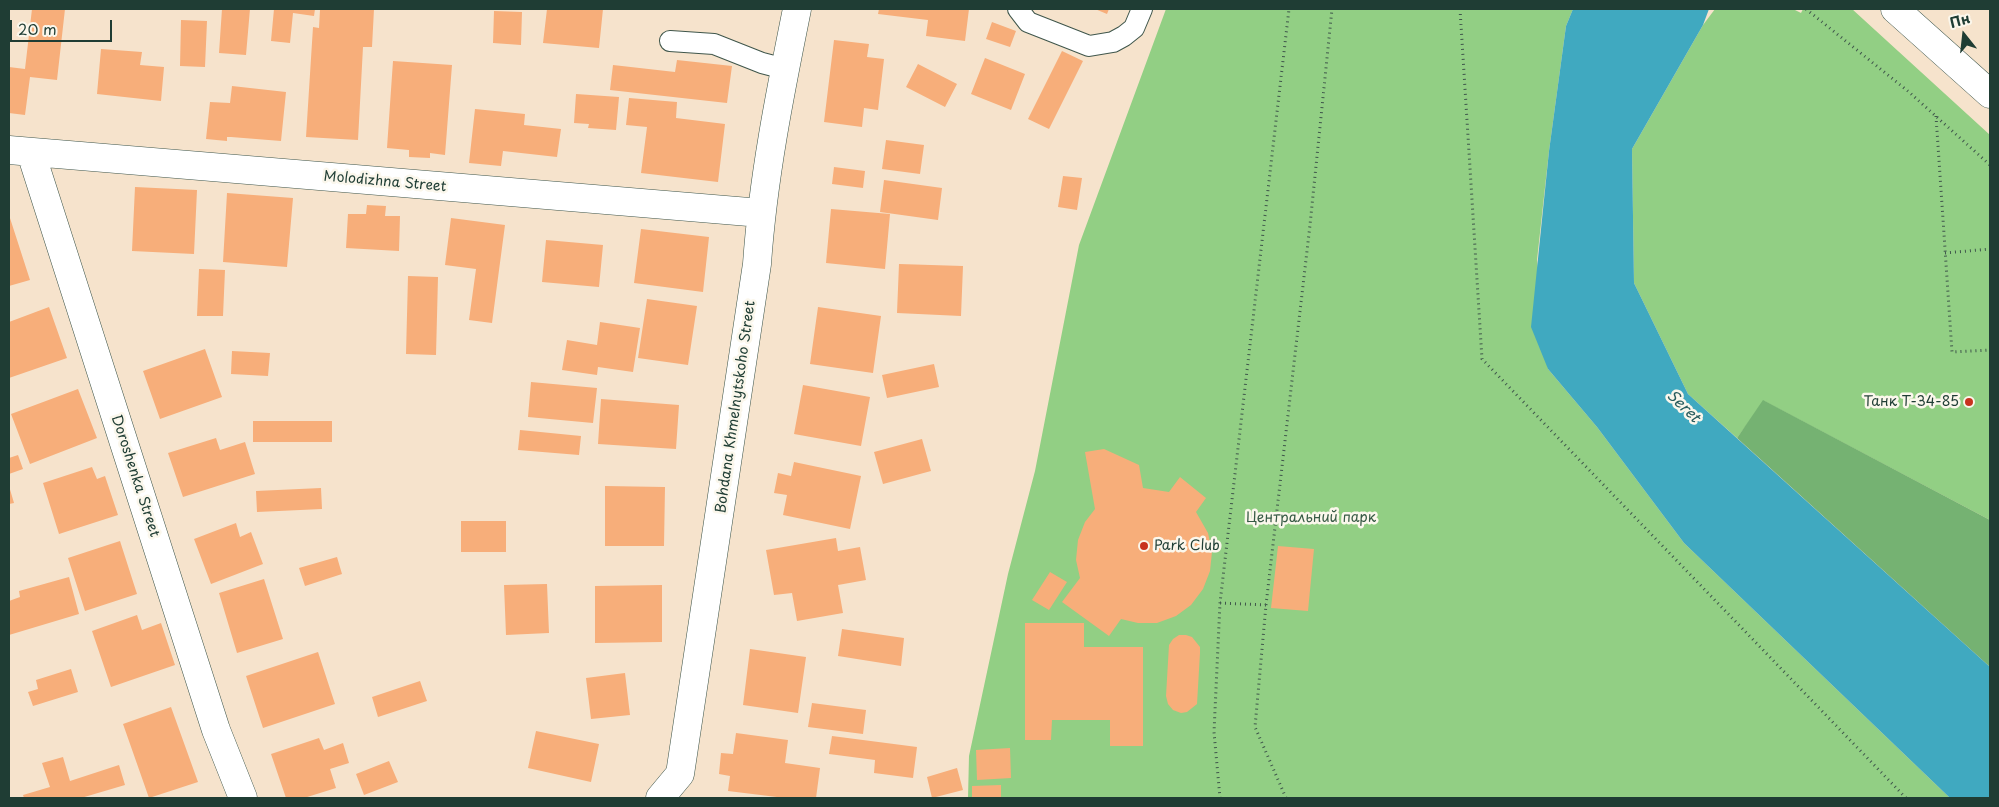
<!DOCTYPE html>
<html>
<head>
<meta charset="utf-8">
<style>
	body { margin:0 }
	#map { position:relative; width:1999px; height:807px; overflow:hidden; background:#f6e3cc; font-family:"Playpen Sans",sans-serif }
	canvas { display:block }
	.frame { position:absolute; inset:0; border:10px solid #1f3d34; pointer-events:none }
	.north { position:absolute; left:1939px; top:10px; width:50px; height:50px; -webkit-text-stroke:4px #fbf7ec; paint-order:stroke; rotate:344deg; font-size:14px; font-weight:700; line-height:20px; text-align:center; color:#1f3d34 }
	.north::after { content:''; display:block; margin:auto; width:18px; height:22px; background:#1f3d34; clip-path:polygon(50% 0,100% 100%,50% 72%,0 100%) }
	.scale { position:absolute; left:10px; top:20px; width:102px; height:22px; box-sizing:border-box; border:2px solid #1f3d34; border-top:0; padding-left:6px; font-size:15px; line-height:18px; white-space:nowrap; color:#1f3d34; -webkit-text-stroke:4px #fbf7ec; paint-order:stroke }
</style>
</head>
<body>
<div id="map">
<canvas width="1999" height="807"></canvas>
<div class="frame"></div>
<div class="north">Пн</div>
<div class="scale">20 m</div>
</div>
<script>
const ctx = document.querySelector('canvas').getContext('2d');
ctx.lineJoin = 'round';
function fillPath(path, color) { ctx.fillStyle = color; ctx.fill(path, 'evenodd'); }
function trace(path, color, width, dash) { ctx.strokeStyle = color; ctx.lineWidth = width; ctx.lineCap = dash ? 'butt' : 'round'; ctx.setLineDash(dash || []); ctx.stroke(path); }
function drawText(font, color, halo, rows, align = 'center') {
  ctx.font = font + ' "Playpen Sans",sans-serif'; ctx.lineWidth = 5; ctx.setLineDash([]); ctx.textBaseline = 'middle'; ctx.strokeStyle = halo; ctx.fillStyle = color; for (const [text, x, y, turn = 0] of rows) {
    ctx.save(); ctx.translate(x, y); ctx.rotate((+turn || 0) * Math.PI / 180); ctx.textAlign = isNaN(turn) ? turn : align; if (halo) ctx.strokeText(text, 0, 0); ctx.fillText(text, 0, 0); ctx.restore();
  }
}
const green = new Path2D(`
	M 1166,9 L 1573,9 L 1566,26 L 1549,151 L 1537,260 L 1548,369 L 1597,427 L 1684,543 L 1950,798 L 968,798 L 969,756 L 1008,574 L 1035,471 L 1079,245 Z
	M 1715,9 L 1793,9 L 1801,13 L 1803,9 L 1852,9 L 1990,135 L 1990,520 L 1764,401 L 1737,438 L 1688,394 L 1634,283 L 1632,149 L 1703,25 Z`);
const forest = new Path2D(`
	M 1763,400 L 1990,520 L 1990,667 L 1737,438 Z`);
const water = new Path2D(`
	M 1573,9 L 1709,9 L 1703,25 L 1632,149 L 1634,283 L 1688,394 L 1990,667 L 1990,798 L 1950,798 L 1684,543 L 1597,427 L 1548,369 L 1531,327 L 1549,151 L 1566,26 Z`);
const building = new Path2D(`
	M 32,9 L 65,9 L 57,80 L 30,77 L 25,115 L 9,113 L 9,67 L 25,69 Z
	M 222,9 L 250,9 L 246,55 L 219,53 Z
	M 274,9 L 315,9 L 314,16 L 293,13 L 290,43 L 271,41 Z
	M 335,9 L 374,9 L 372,47 L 363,47 L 358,140 L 306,137 L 313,27 L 319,28 L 320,10 L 335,10 Z
	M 547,9 L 603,9 L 599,48 L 543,43 Z
	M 879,9 L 969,9 L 965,41 L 926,36 L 928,20 L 878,14 Z
	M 1095,9 L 1109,9 L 1107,14 Z
	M 494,11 L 522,12 L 521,45 L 493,43 Z
	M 181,20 L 207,21 L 205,67 L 180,66 Z
	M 992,22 L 1016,31 L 1010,47 L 986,39 Z
	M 834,40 L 869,44 L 867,57 L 884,59 L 878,110 L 864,108 L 862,127 L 824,122 Z
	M 101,49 L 142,52 L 140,65 L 164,67 L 161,101 L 97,94 Z
	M 1062,51 L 1083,61 L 1049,129 L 1028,119 Z
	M 985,58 L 1025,74 L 1011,110 L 971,94 Z
	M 677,60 L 732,66 L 727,103 L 610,90 L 613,65 L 675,72 Z
	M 393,61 L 452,65 L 445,155 L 430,153 L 430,158 L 409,157 L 409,150 L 387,148 Z
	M 918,64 L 957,84 L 945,107 L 906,87 Z
	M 232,86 L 286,92 L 281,141 L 231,137 L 227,137 L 227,141 L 206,139 L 210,102 L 230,103 Z
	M 576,94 L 619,97 L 616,130 L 588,128 L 589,124 L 574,123 Z
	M 629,98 L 677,102 L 676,118 L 725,124 L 718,182 L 641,173 L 647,127 L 626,125 Z
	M 475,109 L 525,114 L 524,125 L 561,129 L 557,157 L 503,151 L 501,166 L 469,163 Z
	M 886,140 L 924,145 L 920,174 L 882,169 Z
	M 834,167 L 865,171 L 863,188 L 832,184 Z
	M 1063,176 L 1082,178 L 1077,210 L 1058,207 Z
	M 884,180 L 942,188 L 938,220 L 880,212 Z
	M 135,187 L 197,190 L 194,254 L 132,251 Z
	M 227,193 L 293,198 L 287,267 L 223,262 Z
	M 367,205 L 386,206 L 385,216 L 400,216 L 399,251 L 346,248 L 348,214 L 366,214 Z
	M 831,209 L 890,214 L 885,269 L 826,263 Z
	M 9,215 L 30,280 L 9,286 Z
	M 451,218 L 505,225 L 492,323 L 469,320 L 476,269 L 445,265 Z
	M 641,229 L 709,237 L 703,292 L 634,283 Z
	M 546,240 L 603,245 L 599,287 L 542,282 Z
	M 899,264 L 963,266 L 961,316 L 897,313 Z
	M 199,269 L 225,270 L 223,316 L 197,316 Z
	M 408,276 L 438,277 L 436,355 L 406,354 Z
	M 647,299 L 697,306 L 688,365 L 638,358 Z
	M 49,307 L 67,358 L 9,378 L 9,322 Z
	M 818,307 L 881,316 L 873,373 L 810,364 Z
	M 600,322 L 640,328 L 633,372 L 598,367 L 597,375 L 562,370 L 567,340 L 597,345 Z
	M 205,349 L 222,397 L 160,419 L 143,371 Z
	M 232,351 L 270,353 L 268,376 L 231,374 Z
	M 934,364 L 939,387 L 887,398 L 882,375 Z
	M 531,382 L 597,388 L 593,423 L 528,417 Z
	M 803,385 L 870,397 L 861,446 L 794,434 Z
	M 78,389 L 97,438 L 30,464 L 11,414 Z
	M 601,399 L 679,405 L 676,449 L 598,444 Z
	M 253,421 L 332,421 L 332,442 L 253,442 Z
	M 520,430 L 581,436 L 579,455 L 518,450 Z
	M 216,438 L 220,450 L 245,442 L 255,474 L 183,497 L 168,453 Z
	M 922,439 L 931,471 L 883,484 L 874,452 Z
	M 1104,449 L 1139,465 L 1143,488 L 1169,492 L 1180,477 L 1206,498 L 1196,512 L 1208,533 L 1212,552 L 1210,571 L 1203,589 L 1191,605 L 1176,616 L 1157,623 L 1138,623 L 1121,619 L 1109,636 L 1062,602 L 1080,578 L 1076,560 L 1078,540 L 1085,522 L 1095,509 L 1085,452 Z
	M 18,455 L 23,469 L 9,474 L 9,458 Z
	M 794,462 L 861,476 L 850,529 L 783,515 L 787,495 L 774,493 L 778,473 L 791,476 Z
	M 92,467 L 97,479 L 105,476 L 118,515 L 59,534 L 43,483 Z
	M 9,486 L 14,503 L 9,504 Z
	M 605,486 L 665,487 L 664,546 L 605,546 Z
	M 321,488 L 322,509 L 257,512 L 256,491 Z
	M 461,521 L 506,521 L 506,552 L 461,552 Z
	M 236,523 L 240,537 L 251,532 L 263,564 L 211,584 L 194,539 Z
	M 836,538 L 838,551 L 860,547 L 866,580 L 838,585 L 843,613 L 797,621 L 792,593 L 774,595 L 766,550 Z
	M 120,541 L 137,594 L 85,611 L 68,558 Z
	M 1278,546 L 1314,549 L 1308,611 L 1271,608 Z
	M 337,557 L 342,574 L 305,586 L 299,568 Z
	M 1050,572 L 1067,582 L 1049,610 L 1032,600 Z
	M 69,577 L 79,614 L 9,635 L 9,601 L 20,597 L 19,591 Z
	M 264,579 L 283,639 L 237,653 L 219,593 Z
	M 547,584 L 549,633 L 506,635 L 504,585 Z
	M 662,585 L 662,642 L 595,643 L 595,586 Z
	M 137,615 L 142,630 L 161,623 L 175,665 L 111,687 L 92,631 Z
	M 1025,623 L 1084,623 L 1084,647 L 1143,647 L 1143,746 L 1110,746 L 1110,720 L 1052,720 L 1051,740 L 1025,740 Z
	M 842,629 L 904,638 L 901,666 L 838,656 Z
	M 1179,635 L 1186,635 L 1192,637 L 1200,647 L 1200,653 L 1197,704 L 1187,712 L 1181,713 L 1173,710 L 1168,704 L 1166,696 L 1169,645 L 1173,639 Z
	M 750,649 L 806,657 L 798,713 L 743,705 Z
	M 318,652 L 335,704 L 263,728 L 246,676 Z
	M 71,669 L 78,692 L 33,706 L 28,692 L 38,689 L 36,680 Z
	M 625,673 L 630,715 L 591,719 L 586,678 Z
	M 420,681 L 427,701 L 378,717 L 372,697 Z
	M 812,703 L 866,710 L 863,734 L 808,727 Z
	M 171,707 L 198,782 L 149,798 L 123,724 Z
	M 536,731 L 599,744 L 591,782 L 528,768 Z
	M 736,733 L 788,740 L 785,763 L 820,768 L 816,798 L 785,798 L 728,791 L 730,776 L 719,774 L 721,753 L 733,754 Z
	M 832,736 L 917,747 L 913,778 L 874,773 L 875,760 L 829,754 Z
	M 319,738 L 324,750 L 343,743 L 349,763 L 330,769 L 336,788 L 304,798 L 286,798 L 271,754 Z
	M 1010,748 L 1011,778 L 977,780 L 976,750 Z
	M 63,757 L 70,781 L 119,765 L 125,785 L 81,798 L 24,798 L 23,795 L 50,787 L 42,763 Z
	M 389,761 L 398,782 L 364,795 L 356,774 Z
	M 957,768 L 963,790 L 932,798 L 927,777 Z
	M 1001,785 L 1001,798 L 972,798 L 972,786 Z`);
const path = new Path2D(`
	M 1460,9 L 1482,359 L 1906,798
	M 1806,9 L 1909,92 L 1990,165
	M 1936,116 L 1952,352 L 1990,350
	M 1945,253 L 1990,249
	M 1220,603 L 1266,605 L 1255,727 L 1286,798
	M 1266,605 L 1310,225 L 1332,9
	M 1220,798 L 1214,732 L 1220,603 L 1289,9`);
const lane = new Path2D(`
	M 1018,9 L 1028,22 L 1089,46 L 1113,42 L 1124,36 L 1134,28 L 1142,9
	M 670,41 L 714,44 L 762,63 L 785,69`);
const street = new Path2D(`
	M 9,150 L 761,213
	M 31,153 L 216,730 L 243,798
	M 660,798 L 680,774 L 757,264 C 763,178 780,93 797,9`);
const secondary = new Path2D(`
	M 1895,9 L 1990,94`);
const markers = [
	[1969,402,5,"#c8321e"],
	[1144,546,5,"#c8321e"]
];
const streetNames = [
	["Molodizhna Street",385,182,5],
	["Bohdana Khmelnytskoho Street",736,407,-82],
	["Doroshenka Street",135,476,72]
];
const poiNames = [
	["Танк Т-34-85",1959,402],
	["Park Club",1154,546,"left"]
];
const parkNames = [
	["Центральний парк",1311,518]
];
const waterNames = [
	["Seret",1683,407,44]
];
fillPath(green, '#92cf84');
fillPath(forest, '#75b272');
fillPath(water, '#40a9c0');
fillPath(building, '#f7ae7a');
trace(lane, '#3f564b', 22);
trace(street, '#3f564b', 29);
trace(secondary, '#3f564b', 29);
trace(path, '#3f564b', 3, [1, 4]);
trace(lane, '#fff', 20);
trace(street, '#fff', 28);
trace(secondary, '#fff', 28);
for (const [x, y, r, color] of markers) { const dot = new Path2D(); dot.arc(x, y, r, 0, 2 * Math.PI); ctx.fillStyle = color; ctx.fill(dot); trace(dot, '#fbf7ec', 2); }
drawText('14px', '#1f3d34', '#fbf7ec', streetNames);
drawText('14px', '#1f3d34', '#fbf7ec', poiNames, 'right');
drawText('14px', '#365a44', '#fbf7ec', parkNames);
drawText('italic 15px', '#295d5e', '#fbf7ec', waterNames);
</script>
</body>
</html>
